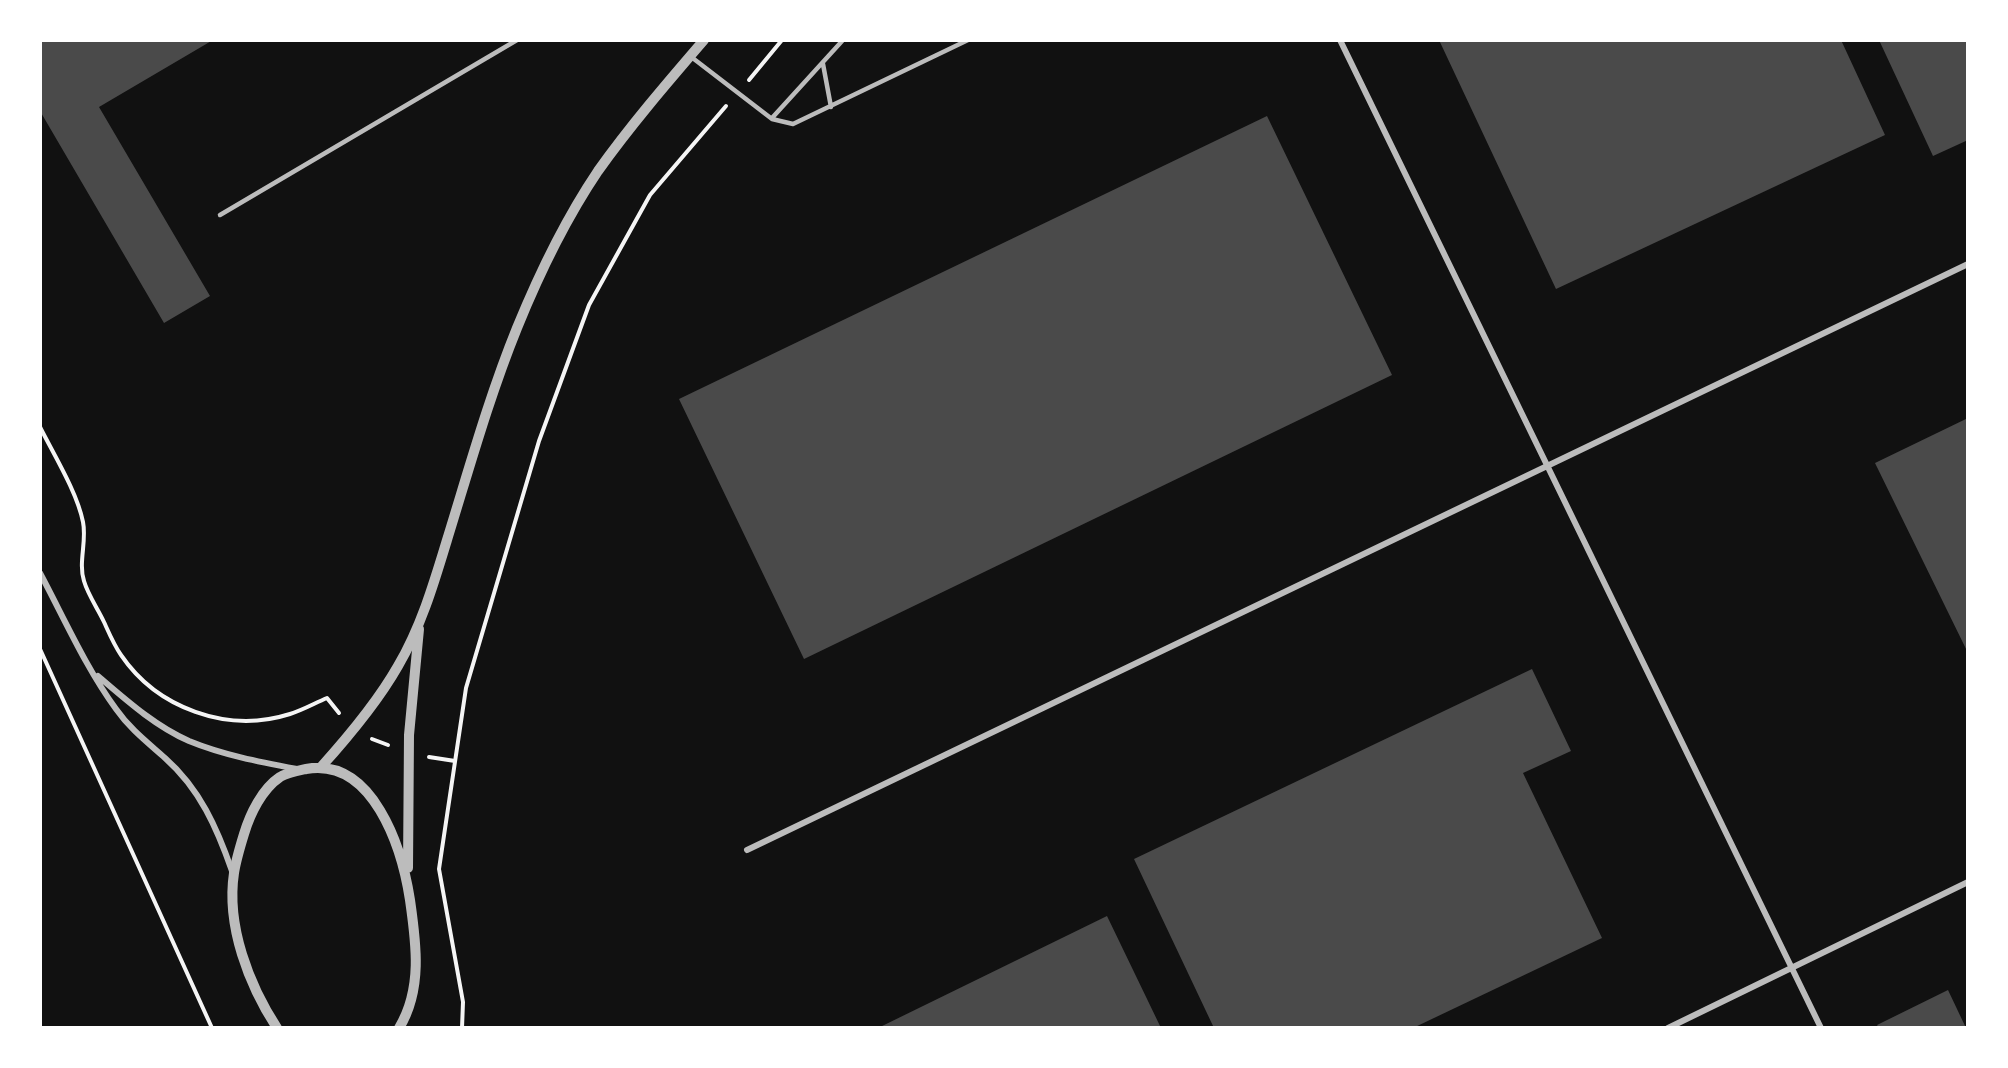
<!DOCTYPE html>
<html>
<head>
<meta charset="utf-8">
<style>
	body { margin:0 }
	#map { position:relative; width:2008px; height:1068px; overflow:hidden; background:#111; font-family:"Open Sans",sans-serif }
	canvas { display:block }
	.frame { position:absolute; inset:0; border:42px solid #fff; pointer-events:none }
</style>
</head>
<body>
<div id="map">
<canvas width="2008" height="1068"></canvas>
<div class="frame"></div>
</div>
<script>
const ctx = document.querySelector('canvas').getContext('2d');
ctx.lineJoin = 'round';
function fillPath(path, color) { ctx.fillStyle = color; ctx.fill(path, 'evenodd'); }
function trace(path, color, width, dash) { ctx.strokeStyle = color; ctx.lineWidth = width; ctx.lineCap = dash ? 'butt' : 'round'; ctx.setLineDash(dash || []); ctx.stroke(path); }
const building = new Path2D(`
	M 40,40 L 213,40 L 99,107 L 210,296 L 164,323 L 40,111 Z
	M 1439,40 L 1841,40 L 1885,135 L 1556,289 Z
	M 1879,40 L 1968,40 L 1968,140 L 1933,156 Z
	M 1267,116 L 1392,375 L 804,659 L 679,399 Z
	M 1968,418 L 1968,653 L 1875,463 Z
	M 1532,669 L 1571,751 L 1523,773 L 1602,938 L 1413,1028 L 1214,1028 L 1134,859 Z
	M 1107,916 L 1161,1028 L 878,1028 Z
	M 1948,990 L 1966,1028 L 1879,1028 L 1877,1025 Z`);
const path = new Path2D(`
	M 749,80 L 782,40
	M 40,427 C 54,455 77,492 83,522 C 87,541 78,563 84,581 C 88,595 98,609 104,622 C 109,633 114,645 121,655 C 157,708 227,734 290,714 C 303,710 315,703 327,698 L 339,713
	M 40,649 L 212,1028
	M 372,739 L 388,745
	M 429,757 L 455,761
	M 462,1028 L 463,1002 L 439,869 L 466,688 L 539,441 L 589,305 L 650,195 L 726,106`);
const service = new Path2D(`
	M 690,56 L 772,119 L 793,124 L 968,40
	M 823,64 L 831,107
	M 772,118 L 843,40
	M 220,215 L 517,40`);
const minor = new Path2D(`
	M 1340,40 L 1821,1028
	M 40,573 C 64,618 86,668 116,709 C 130,729 147,742 165,758 C 200,789 217,828 232,871
	M 98,676 C 126,700 155,726 189,741 C 223,755 260,762 297,769
	M 747,850 L 1968,264
	M 1668,1028 L 1968,882`);
const tertiary = new Path2D(`
	M 321,767 C 349,736 377,703 398,666 C 421,627 434,583 447,540 C 469,469 489,397 517,328 C 539,274 565,220 598,171 C 630,126 667,83 704,40
	M 408,868 L 409,735 L 419,629
	M 277,1028 C 249,985 226,926 234,873 C 236,860 240,847 244,834 C 250,814 262,789 280,777 C 287,773 297,771 306,769 C 373,757 402,848 410,900 C 416,942 423,989 399,1028`);
fillPath(building, '#4a4a4a');
trace(path, '#f5f5f5', 4);
trace(service, '#bcbcbc', 4.5);
trace(minor, '#bcbcbc', 6);
trace(tertiary, '#bcbcbc', 10);
</script>
</body>
</html>
